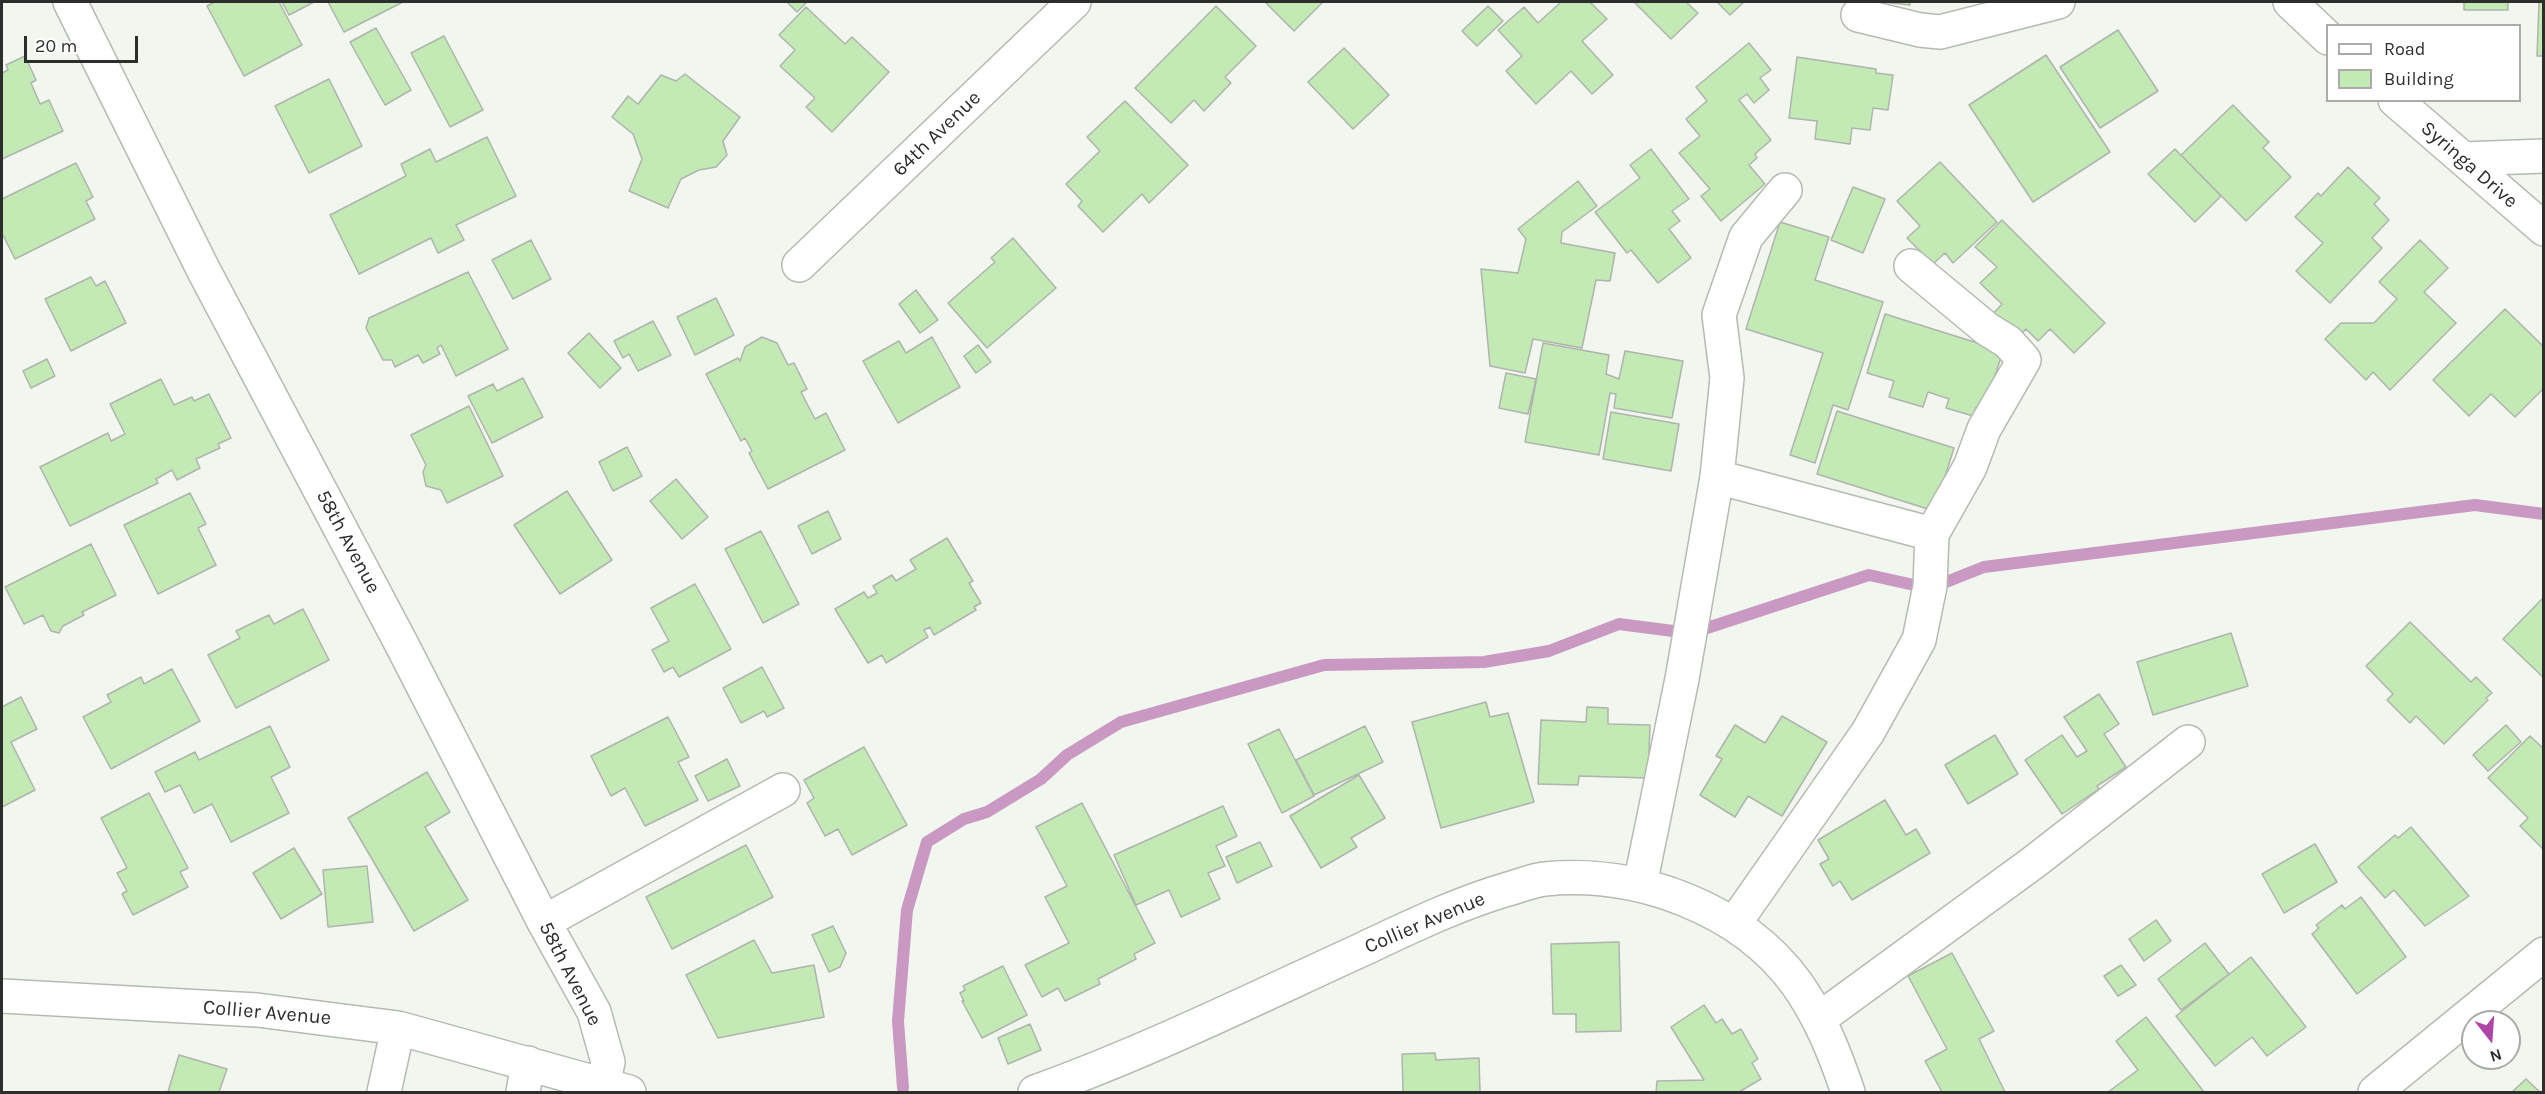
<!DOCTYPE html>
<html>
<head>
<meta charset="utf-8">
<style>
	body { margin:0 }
	#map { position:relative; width:2545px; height:1094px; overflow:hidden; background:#f1f7ef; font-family:Karla,sans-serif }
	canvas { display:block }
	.frame { position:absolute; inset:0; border:3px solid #2c2e2b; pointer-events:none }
	.legend { position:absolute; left:2326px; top:24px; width:195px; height:78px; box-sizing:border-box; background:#fff; border:2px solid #ababaa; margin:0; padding:8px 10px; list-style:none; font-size:18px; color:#2c2e2b }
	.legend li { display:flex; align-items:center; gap:12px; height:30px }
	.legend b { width:30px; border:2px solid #ababaa }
	.north { position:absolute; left:2461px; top:1010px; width:60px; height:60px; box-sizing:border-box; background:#fff; border:2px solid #ababaa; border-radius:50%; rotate:163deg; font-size:16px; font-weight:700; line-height:24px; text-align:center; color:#2c2e2b }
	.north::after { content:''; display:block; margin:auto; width:21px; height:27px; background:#af45a7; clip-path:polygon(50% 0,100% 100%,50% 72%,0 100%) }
	.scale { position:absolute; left:24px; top:36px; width:114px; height:27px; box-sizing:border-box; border:3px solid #2c2e2b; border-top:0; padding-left:8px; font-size:18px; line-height:21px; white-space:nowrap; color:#2c2e2b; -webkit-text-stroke:4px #fff; paint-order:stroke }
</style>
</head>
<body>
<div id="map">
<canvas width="2545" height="1094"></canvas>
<div class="frame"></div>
<ul class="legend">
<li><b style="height:8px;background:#fff"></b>Road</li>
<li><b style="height:16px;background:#c3e9b5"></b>Building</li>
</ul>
<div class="north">N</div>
<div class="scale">20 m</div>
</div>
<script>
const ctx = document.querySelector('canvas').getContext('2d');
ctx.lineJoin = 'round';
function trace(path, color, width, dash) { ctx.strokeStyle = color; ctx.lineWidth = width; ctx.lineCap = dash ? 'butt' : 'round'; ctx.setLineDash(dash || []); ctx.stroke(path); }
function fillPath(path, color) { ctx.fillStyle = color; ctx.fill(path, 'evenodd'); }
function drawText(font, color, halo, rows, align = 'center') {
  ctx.font = font + ' Karla,sans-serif'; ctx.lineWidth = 5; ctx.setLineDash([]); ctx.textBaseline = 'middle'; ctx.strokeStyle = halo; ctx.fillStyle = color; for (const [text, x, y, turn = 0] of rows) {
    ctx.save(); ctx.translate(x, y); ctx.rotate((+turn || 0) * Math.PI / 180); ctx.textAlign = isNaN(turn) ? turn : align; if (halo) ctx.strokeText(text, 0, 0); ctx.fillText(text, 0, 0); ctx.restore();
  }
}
const stream = new Path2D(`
	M 1941,584 L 1984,567 L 2475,505 L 2544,514
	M 903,1088 L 898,1021 L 907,910 L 927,842 L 964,819 L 987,812 L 1041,779 L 1067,755 L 1121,722 L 1324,665 L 1484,662 L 1549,651 L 1619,624 L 1673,631 L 1704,629 L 1869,575 L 1914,585`);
const building = new Path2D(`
	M 215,2 L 279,2 L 302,45 L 244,76 L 207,6 Z
	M 282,2 L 314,2 L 289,15 Z
	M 328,2 L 403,2 L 344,32 Z
	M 787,2 L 807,2 L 797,12 Z
	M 1265,2 L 1323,2 L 1294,31 Z
	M 1561,2 L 1590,2 L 1607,19 L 1582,41 L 1613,75 L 1592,94 L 1571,71 L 1536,104 L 1506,71 L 1522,56 L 1498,30 L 1524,7 L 1538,23 Z
	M 1634,2 L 1686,2 L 1698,13 L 1671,39 Z
	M 1717,2 L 1744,2 L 1730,15 Z
	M 1882,2 L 1910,2 L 1910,5 Z
	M 2464,2 L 2508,2 L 2508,10 L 2464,10 Z
	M 2539,2 L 2544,2 L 2544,56 L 2537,56 Z
	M 1216,6 L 1256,46 L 1225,77 L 1231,83 L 1204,111 L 1194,100 L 1171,123 L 1135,88 Z
	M 1488,6 L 1503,21 L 1477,46 L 1462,31 Z
	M 806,7 L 845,44 L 852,37 L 889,72 L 832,132 L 806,107 L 815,98 L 780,66 L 795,50 L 779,35 Z
	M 376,28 L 411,90 L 385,105 L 350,42 Z
	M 2118,30 L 2158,91 L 2100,128 L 2060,67 Z
	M 444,36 L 483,110 L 450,127 L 411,53 Z
	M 1749,43 L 1771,70 L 1760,78 L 1769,90 L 1754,103 L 1747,94 L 1739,100 L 1771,140 L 1755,154 L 1757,158 L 1749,165 L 1765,184 L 1721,221 L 1701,196 L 1710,189 L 1679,153 L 1700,136 L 1686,119 L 1707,101 L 1696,87 Z
	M 1344,48 L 1389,95 L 1353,129 L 1308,82 Z
	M 2046,55 L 2110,152 L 2033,202 L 1969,105 Z
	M 25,56 L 36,80 L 31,83 L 40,104 L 49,100 L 63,131 L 2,159 L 2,73 L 8,70 L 6,65 Z
	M 1797,57 L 1876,69 L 1876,73 L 1893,75 L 1888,110 L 1873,108 L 1870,130 L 1852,128 L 1850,144 L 1815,139 L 1817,121 L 1789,118 Z
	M 685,74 L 740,117 L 723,141 L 727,155 L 716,167 L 699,170 L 681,179 L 668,208 L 629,191 L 642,159 L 633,134 L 612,117 L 628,96 L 638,104 L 661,75 L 676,81 Z
	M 329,79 L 362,146 L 309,173 L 275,106 Z
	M 1125,101 L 1188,165 L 1149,203 L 1142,194 L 1103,232 L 1078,206 L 1082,201 L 1066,184 L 1100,151 L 1087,137 Z
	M 2233,105 L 2269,142 L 2263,148 L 2291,177 L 2246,221 L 2181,155 Z
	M 487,137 L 516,196 L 456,225 L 464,240 L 438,253 L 431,238 L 359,274 L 330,215 L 406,176 L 401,164 L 430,149 L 436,162 Z
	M 1651,149 L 1689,199 L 1672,211 L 1680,221 L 1669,229 L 1691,258 L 1658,283 L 1631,250 L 1627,253 L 1595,212 L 1640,178 L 1630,165 Z
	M 2175,149 L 2221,196 L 2195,222 L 2148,174 Z
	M 1940,162 L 1997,222 L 1953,263 L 1945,253 L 1933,264 L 1907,238 L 1920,226 L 1897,201 Z
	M 76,163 L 93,197 L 86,201 L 95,219 L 15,259 L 2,233 L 2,199 Z
	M 2348,167 L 2380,198 L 2374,204 L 2389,220 L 2372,238 L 2382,248 L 2330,303 L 2296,271 L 2323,243 L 2295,217 L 2318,193 L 2321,196 Z
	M 1578,181 L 1597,206 L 1562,232 L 1561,243 L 1615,253 L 1610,281 L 1596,280 L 1582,348 L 1533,339 L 1525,373 L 1490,366 L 1481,269 L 1518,273 L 1526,239 L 1518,229 Z
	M 1853,187 L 1885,199 L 1863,253 L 1831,240 Z
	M 2002,220 L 2105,323 L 2074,353 L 2050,329 L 2038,341 L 2026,329 L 2015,340 L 1991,316 L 2002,304 L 1980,283 L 1997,267 L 1975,247 Z
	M 1780,222 L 1829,237 L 1815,280 L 1883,302 L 1848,410 L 1833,405 L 1815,463 L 1790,455 L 1823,353 L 1746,329 Z
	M 1013,238 L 1056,288 L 987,348 L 948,303 L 995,262 L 991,258 Z
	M 531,240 L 551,279 L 513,299 L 492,260 Z
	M 2420,240 L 2448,268 L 2424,292 L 2456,323 L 2390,390 L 2373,372 L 2366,380 L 2325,339 L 2341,323 L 2374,323 L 2397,299 L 2379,282 Z
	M 468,272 L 508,349 L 456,376 L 441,345 L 437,348 L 440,354 L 423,363 L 418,355 L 395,367 L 392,360 L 383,360 L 366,328 L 369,318 Z
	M 91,277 L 96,286 L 105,281 L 126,323 L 71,351 L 45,299 Z
	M 916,290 L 938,320 L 920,333 L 899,304 Z
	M 716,298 L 734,335 L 695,355 L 677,317 Z
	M 2505,309 L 2544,347 L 2544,388 L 2515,417 L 2491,394 L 2469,416 L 2433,380 Z
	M 1885,314 L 2003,351 L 1984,410 L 1976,407 L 1973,416 L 1946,408 L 1949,399 L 1928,392 L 1923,407 L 1889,397 L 1894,381 L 1867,373 Z
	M 653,321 L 671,355 L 638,371 L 629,354 L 623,358 L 614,341 Z
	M 589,333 L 621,368 L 600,388 L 568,353 Z
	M 762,337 L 777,343 L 788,365 L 794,363 L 807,389 L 801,392 L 815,419 L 826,413 L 845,450 L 768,489 L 749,453 L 752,451 L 745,438 L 741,441 L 706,374 L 738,358 L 740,361 L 745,347 Z
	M 932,337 L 960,387 L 898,423 L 863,361 L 899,341 L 906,353 Z
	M 1543,343 L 1609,355 L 1606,374 L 1619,379 L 1625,351 L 1683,361 L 1672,418 L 1614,408 L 1616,394 L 1610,393 L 1599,455 L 1525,442 Z
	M 978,345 L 991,362 L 976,373 L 964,356 Z
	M 47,359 L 55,376 L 31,388 L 23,371 Z
	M 1506,373 L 1536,379 L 1528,414 L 1499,408 Z
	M 523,378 L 543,417 L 492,443 L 468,396 L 493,384 L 497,391 Z
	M 161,379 L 174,405 L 192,397 L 194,401 L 209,394 L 231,438 L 218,444 L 220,448 L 196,459 L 200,468 L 177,480 L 172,470 L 156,479 L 158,483 L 70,526 L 40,467 L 108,433 L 111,441 L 125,434 L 110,404 Z
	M 469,406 L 503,476 L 447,503 L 441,490 L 426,486 L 423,472 L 426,465 L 411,435 Z
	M 1837,411 L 1954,448 L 1934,511 L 1817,474 Z
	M 1611,412 L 1679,424 L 1671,471 L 1603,459 Z
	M 627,447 L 642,476 L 613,491 L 599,462 Z
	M 676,479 L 708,517 L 682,539 L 650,501 Z
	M 567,491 L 612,560 L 560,594 L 514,525 Z
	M 190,493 L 206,524 L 198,528 L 216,565 L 158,594 L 124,525 Z
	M 828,511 L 841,539 L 812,554 L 798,526 Z
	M 761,531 L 799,604 L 763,623 L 725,549 Z
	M 947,538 L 973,581 L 969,583 L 981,603 L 974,607 L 976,610 L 934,635 L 930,627 L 924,630 L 928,637 L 886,663 L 882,655 L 868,663 L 835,609 L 864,592 L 868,598 L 877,593 L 873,586 L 892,575 L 896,581 L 916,569 L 910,560 Z
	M 91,544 L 116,595 L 82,612 L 84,615 L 63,626 L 59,633 L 51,631 L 43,615 L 24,624 L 5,587 Z
	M 695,584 L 731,649 L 679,677 L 673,667 L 664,672 L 652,650 L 669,641 L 651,608 Z
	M 2544,597 L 2544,678 L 2503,639 Z
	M 303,609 L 329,660 L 236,708 L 208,655 L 240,638 L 236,631 L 269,615 L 274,624 Z
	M 2410,622 L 2471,682 L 2476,677 L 2492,693 L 2486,698 L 2488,700 L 2444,744 L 2416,716 L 2410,723 L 2387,700 L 2393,694 L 2366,666 Z
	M 2231,633 L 2248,686 L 2153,715 L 2137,662 Z
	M 762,667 L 784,708 L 767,717 L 764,711 L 741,723 L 723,688 Z
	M 172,669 L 200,721 L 111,769 L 83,717 L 111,702 L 107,695 L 141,677 L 144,684 Z
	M 2099,694 L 2119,724 L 2104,734 L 2126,767 L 2097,786 L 2099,789 L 2062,814 L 2025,760 L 2062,735 L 2077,757 L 2087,751 L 2064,717 Z
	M 21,697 L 37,729 L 11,742 L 35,790 L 2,807 L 2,707 Z
	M 1486,702 L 1490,717 L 1508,713 L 1534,802 L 1441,828 L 1412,722 Z
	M 1587,707 L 1608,708 L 1608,724 L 1650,725 L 1648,778 L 1579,776 L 1578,785 L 1538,784 L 1541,720 L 1586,722 Z
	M 1782,716 L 1827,742 L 1782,816 L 1748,796 L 1735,817 L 1700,795 L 1722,759 L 1716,756 L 1735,725 L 1765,743 Z
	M 668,717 L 689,757 L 678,762 L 698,800 L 645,826 L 625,788 L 611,796 L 591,756 Z
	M 2506,725 L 2521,742 L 2488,771 L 2473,755 Z
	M 270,726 L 290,767 L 271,777 L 289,813 L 231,842 L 212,804 L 194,813 L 180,785 L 165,792 L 155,772 L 195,752 L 199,760 Z
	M 1365,726 L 1383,762 L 1314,795 L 1296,760 Z
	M 1279,729 L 1314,796 L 1282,813 L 1248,744 Z
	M 1995,735 L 2018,774 L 1968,804 L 1945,765 Z
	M 2530,736 L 2544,749 L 2544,850 L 2520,826 L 2528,818 L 2488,778 Z
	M 864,747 L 907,825 L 852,855 L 838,829 L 825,836 L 807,803 L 814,798 L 804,780 Z
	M 727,759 L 740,786 L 708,801 L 695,776 Z
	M 427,772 L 450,812 L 425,827 L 468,900 L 414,931 L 348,818 Z
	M 1359,775 L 1385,818 L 1351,838 L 1357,847 L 1321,868 L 1290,816 Z
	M 149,793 L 188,868 L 180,872 L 188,887 L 133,915 L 122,894 L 127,891 L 117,873 L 127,868 L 101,818 Z
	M 1885,800 L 1906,835 L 1916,829 L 1930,853 L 1852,900 L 1840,881 L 1833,886 L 1820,864 L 1829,859 L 1818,840 Z
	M 1082,803 L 1155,943 L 1134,954 L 1136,959 L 1098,979 L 1100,984 L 1065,1001 L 1058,988 L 1042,997 L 1025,965 L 1069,943 L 1045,897 L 1067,886 L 1036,827 Z
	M 1223,806 L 1237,836 L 1216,846 L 1225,866 L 1208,873 L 1220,899 L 1181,917 L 1169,890 L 1136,905 L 1114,855 Z
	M 2411,827 L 2469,896 L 2425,926 L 2394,890 L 2385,898 L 2358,867 L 2395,835 L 2398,838 Z
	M 1260,842 L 1272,866 L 1237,883 L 1226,857 Z
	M 2315,844 L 2337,882 L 2284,913 L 2262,874 Z
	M 746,845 L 773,897 L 672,949 L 646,897 Z
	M 294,848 L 322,894 L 281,919 L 253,873 Z
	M 367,866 L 373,922 L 328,927 L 323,870 Z
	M 2361,897 L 2406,957 L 2357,994 L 2312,934 L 2319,928 L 2316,925 L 2342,905 L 2345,909 Z
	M 2156,920 L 2171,941 L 2144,961 L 2129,939 Z
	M 833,926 L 846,953 L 840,967 L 829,972 L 812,935 Z
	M 754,940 L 772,973 L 814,965 L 824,1017 L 718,1038 L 686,975 Z
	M 1619,942 L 1621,1031 L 1576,1032 L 1576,1014 L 1553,1014 L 1551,944 Z
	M 2205,943 L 2229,974 L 2181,1010 L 2158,979 Z
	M 1952,953 L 1994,1031 L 1979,1039 L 2005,1092 L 1942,1092 L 1925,1061 L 1947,1049 L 1908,976 Z
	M 2251,957 L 2306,1027 L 2267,1056 L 2252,1037 L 2215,1066 L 2176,1016 Z
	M 2121,965 L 2136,985 L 2118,996 L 2104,976 Z
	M 1003,966 L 1027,1015 L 982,1038 L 962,1001 L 964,1001 L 960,993 L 965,990 L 963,986 Z
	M 1704,1005 L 1716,1023 L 1722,1019 L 1732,1034 L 1741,1029 L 1758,1059 L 1752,1063 L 1761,1079 L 1739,1092 L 1656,1092 L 1657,1081 L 1704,1080 L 1671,1027 Z
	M 2146,1017 L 2204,1092 L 2108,1092 L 2138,1070 L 2116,1041 Z
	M 1030,1024 L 1041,1050 L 1008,1064 L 998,1038 Z
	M 1435,1053 L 1436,1060 L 1479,1058 L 1480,1092 L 1403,1092 L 1402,1054 Z
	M 179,1055 L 227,1069 L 219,1092 L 168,1092 Z
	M 2526,1079 L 2540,1092 L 2512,1092 Z`);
const minor = new Path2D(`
	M 70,2 L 204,271 L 402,645 L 544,922 L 594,1012 L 608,1062 L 603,1086
	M 2290,2 L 2328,38
	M 1858,15 L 1920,30 L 1940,32 L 2058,2
	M 2395,100 L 2544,229
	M 2463,159 L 2544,156
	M 799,265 L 1074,2
	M 1717,477 L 1932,534
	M 1640,885 L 1682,679 L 1717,477 L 1727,378 L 1719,315 L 1746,237 L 1785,190
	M 544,922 L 783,790
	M 1734,924 L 1868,732 L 1919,640 L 1930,586 L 1932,534 L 1970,467 L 1984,429 L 2024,360 L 2008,342 L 1987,329 L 1911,266
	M 2,996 L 257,1010 L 398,1028 L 629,1092
	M 1819,1019 L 2034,862 L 2188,742
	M 384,1092 L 398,1028
	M 523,1092 L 528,1063
	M 1035,1092 C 1146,1052 1254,999 1361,950 C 1410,927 1457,904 1508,889 C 1520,886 1533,880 1545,879 C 1637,870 1742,908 1797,984 C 1821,1018 1835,1054 1848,1092
	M 2375,1092 L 2544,954`);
const streetNames = [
	["64th Avenue",937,134,-44],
	["Syringa Drive",2469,165,41],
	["58th Avenue",348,542,62],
	["Collier Avenue",1425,923,-23],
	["58th Avenue",570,974,63],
	["Collier Avenue",267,1013,5]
];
trace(stream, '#c999c3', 12);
fillPath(building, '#c3e9b5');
trace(building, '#afb4ad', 1.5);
trace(minor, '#b5bab3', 36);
trace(minor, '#fff', 33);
drawText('20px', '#2c2e2b', '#fff', streetNames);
</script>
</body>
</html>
